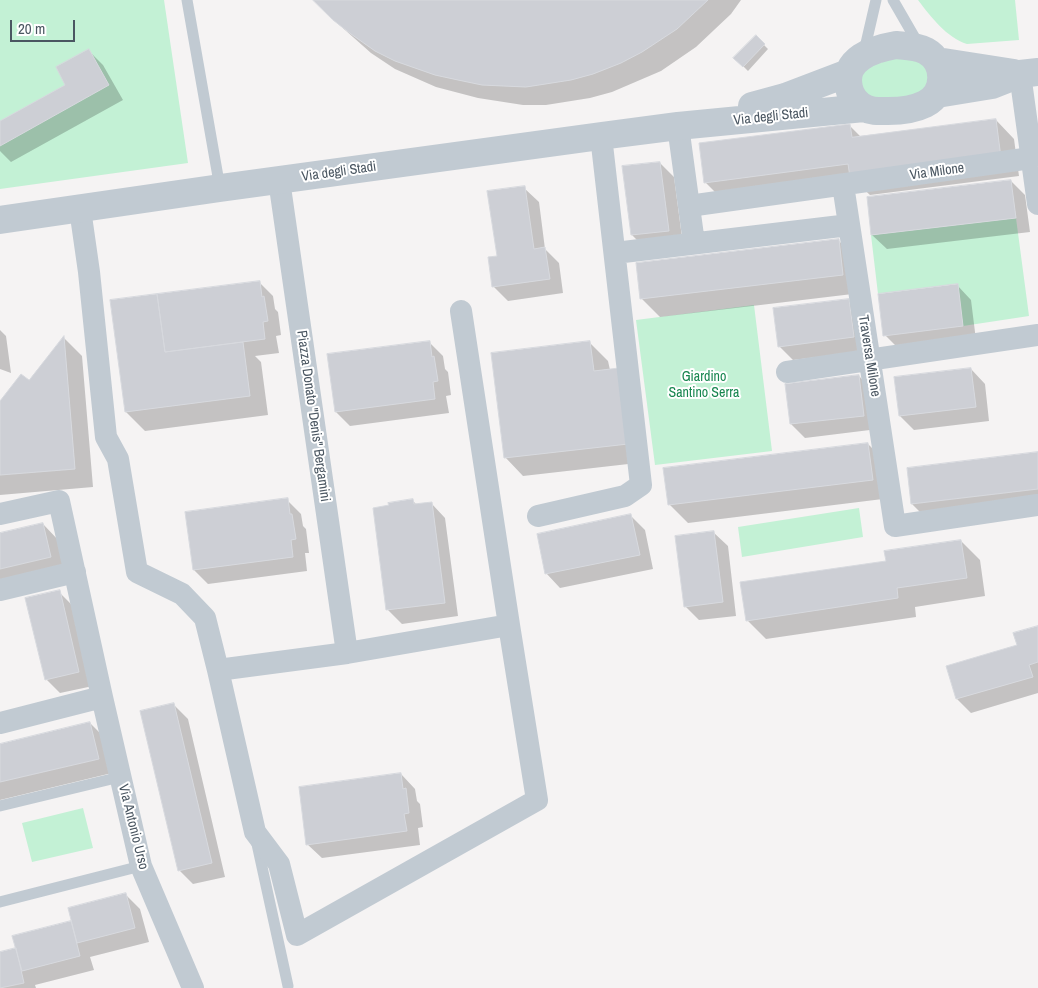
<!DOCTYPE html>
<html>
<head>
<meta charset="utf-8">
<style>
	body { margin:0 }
	#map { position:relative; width:1038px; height:988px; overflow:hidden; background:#f5f3f3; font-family:"Archivo Narrow",sans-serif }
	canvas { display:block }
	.scale { position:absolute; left:10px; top:20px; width:65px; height:22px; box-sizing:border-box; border:2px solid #4a5661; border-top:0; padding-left:6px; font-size:15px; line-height:18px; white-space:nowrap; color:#4a5661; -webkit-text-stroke:4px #fff; paint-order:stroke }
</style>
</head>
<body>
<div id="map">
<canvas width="1038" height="988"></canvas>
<div class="scale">20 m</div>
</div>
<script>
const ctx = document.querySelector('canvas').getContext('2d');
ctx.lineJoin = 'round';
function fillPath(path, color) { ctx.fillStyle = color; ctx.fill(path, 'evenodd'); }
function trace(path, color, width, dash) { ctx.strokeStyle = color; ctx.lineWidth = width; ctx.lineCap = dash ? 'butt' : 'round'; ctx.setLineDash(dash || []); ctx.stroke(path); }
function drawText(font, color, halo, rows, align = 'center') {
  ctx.font = font + ' "Archivo Narrow",sans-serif'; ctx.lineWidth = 4; ctx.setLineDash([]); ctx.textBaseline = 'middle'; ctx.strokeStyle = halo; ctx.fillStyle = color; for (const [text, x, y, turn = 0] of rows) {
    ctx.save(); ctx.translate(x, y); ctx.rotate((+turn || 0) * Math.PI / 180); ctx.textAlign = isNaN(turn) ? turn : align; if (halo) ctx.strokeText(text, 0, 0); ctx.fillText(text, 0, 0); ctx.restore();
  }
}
const green = new Path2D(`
	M 0,0 L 164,0 L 188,163 L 0,189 Z
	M 918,0 L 1015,0 L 1019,40 L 967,44 C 947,38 930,16 918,0 Z
	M 920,50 L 934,91 L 871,107 L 851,72 Z
	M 1016,218 L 1029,316 L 963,326 L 957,284 L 878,294 L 871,235 Z
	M 754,305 L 772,451 L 655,465 L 636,320 Z
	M 859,508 L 863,537 L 742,557 L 738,527 Z
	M 83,808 L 93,848 L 32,862 L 22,823 Z`);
const shadow = new Path2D(`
	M 314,0 L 741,0 L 731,14 L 696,47 L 661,71 L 612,92 L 590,98 L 546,105 L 523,105 L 478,98 L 436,87 L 395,69 L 371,53 L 336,22 Z
	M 756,37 L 768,49 L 748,71 L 735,58 Z
	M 89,51 L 103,65 L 123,100 L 11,162 L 0,151 L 0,123 L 67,86 Z
	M 996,120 L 1014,139 L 1019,176 L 870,195 L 858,184 L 724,201 L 705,182 L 850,126 L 861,137 Z
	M 660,163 L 674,177 L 683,245 L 646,249 L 632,235 Z
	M 1011,181 L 1025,195 L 1030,232 L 887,249 L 872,235 L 868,198 Z
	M 524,188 L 539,202 L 545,249 L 559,263 L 563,293 L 508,301 L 493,286 Z
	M 838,240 L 857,259 L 861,293 L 660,317 L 641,298 Z
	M 259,282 L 273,296 L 275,309 L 278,312 L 281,335 L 276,336 L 279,353 L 255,356 L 261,362 L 268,415 L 145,431 L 126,412 L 111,301 Z
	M 957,285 L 971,300 L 976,340 L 899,349 L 885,335 Z
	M 849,300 L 863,314 L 867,351 L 793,360 L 779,346 Z
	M 0,330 L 6,336 L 11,373 L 0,369 Z
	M 64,338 L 82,356 L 93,487 L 0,495 L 0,403 L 29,382 Z
	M 429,342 L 443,356 L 445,369 L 448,372 L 451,395 L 446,396 L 449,413 L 350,426 L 336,412 Z
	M 590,343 L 608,361 L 610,370 L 646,462 L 523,476 L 505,457 Z
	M 971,369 L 985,384 L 989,421 L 914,430 L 900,416 Z
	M 859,376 L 873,391 L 878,429 L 805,438 L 791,424 Z
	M 868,444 L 887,463 L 891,498 L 688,523 L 669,504 Z
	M 1038,454 L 1038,504 L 926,518 L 912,504 Z
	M 287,500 L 301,514 L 303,526 L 306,529 L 309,553 L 305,553 L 307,571 L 208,584 L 194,570 Z
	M 413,501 L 417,505 L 431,503 L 445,518 L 458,616 L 402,624 L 387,609 Z
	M 631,516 L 645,530 L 653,569 L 560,588 L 546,573 Z
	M 43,524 L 61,543 L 69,575 L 0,591 L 0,534 Z
	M 713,532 L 728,546 L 736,616 L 699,620 L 685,606 Z
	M 961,541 L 980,560 L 985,596 L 915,607 L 916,617 L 766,639 L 747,620 L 887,562 Z
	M 59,592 L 73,606 L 93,686 L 60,693 L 46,679 Z
	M 1038,627 L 1038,693 L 971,713 L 957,699 Z
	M 173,704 L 188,719 L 225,877 L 193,884 L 179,870 Z
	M 90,723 L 104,737 L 112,773 L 0,800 L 0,745 Z
	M 401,774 L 415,789 L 417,801 L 420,804 L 423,827 L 418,828 L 420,845 L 322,858 L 307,844 Z
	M 126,895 L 140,909 L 149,942 L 90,957 L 94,970 L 35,985 L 36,988 L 0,988 L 0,953 L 17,949 L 14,937 L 72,922 Z`);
const building = new Path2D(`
	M 313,0 L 708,0 L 677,29 L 642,52 L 621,63 L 593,74 L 571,80 L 526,87 L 482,85 L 458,80 L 435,75 L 395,61 L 375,51 L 351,34 L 333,20 Z
	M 756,35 L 765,44 L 743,67 L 733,58 Z
	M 89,49 L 109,85 L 0,146 L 0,121 L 65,85 L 56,67 Z
	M 996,119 L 1001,158 L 850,177 L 848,164 L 704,183 L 699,143 L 850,124 L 852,137 Z
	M 660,162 L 669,231 L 631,235 L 622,166 Z
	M 1011,180 L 1016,218 L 871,235 L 867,197 Z
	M 525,186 L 534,249 L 545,247 L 550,279 L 492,287 L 488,257 L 497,256 L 487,191 Z
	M 839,239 L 843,275 L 640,299 L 636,263 Z
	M 260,281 L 262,297 L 264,296 L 268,321 L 263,322 L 265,339 L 165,352 L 157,294 Z
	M 958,284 L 963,326 L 883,336 L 878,294 Z
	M 157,294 L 165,352 L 243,342 L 250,396 L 125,412 L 110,300 Z
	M 849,299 L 854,337 L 778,347 L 773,308 Z
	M 64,336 L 75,469 L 0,475 L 0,401 L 21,374 L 29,380 Z
	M 430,341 L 432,357 L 434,356 L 438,381 L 433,382 L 435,399 L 335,412 L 327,354 Z
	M 590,341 L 594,371 L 619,368 L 628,444 L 504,458 L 491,353 Z
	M 971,368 L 976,407 L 899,416 L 894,377 Z
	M 859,375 L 864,416 L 790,424 L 785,384 Z
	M 868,443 L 873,480 L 668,505 L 663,468 Z
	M 1038,452 L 1038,489 L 911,504 L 907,468 Z
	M 288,498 L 290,514 L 292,514 L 296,539 L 291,540 L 293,557 L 193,570 L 185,512 Z
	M 413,499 L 414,504 L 432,502 L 445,603 L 386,610 L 373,508 L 389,505 L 388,503 Z
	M 631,514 L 640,555 L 545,574 L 537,534 Z
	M 43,523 L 51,557 L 0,569 L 0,533 Z
	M 714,531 L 723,602 L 684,607 L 675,536 Z
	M 961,540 L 967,578 L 897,588 L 898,598 L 746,621 L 740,582 L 886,561 L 884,551 Z
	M 60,590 L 79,672 L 45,680 L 25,598 Z
	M 1038,626 L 1038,662 L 1029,665 L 1033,677 L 956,699 L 946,666 L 1017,645 L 1013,633 Z
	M 174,703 L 212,863 L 178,871 L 140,711 Z
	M 90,722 L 99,759 L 0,782 L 0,744 Z
	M 401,773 L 403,789 L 406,788 L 409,813 L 404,814 L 407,831 L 306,845 L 299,787 Z
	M 126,893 L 135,928 L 77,943 L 68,908 Z
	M 71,921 L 80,956 L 22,971 L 12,936 Z
	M 16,948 L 24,983 L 0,988 L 0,952 Z`);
const service = new Path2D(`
	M 187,0 L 220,188
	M 893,0 L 919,45
	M 864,52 L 876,0
	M 0,806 L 120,777
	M 257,844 L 288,986
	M 0,902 L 141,866`);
const minor = new Path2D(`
	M 1020,74 L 1038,204
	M 678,126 L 694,243
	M 279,180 L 347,653
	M 843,185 L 895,526 L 1038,505
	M 689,206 L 1031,158
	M 80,209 L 89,272 L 106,437 L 118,459 L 137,572 L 182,594 L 205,618 L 218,670 L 347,653 L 509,625 L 537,800 L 297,935 L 279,864 L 255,832 L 218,670
	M 615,253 L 849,225
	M 461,311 L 509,625
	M 787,372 L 1038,335
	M 0,514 L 59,501 L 102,697 L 141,866 L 193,988
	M 538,516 L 625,496 L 641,485 L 601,136
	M 0,590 L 75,572
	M 0,723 L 102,697`);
const tertiary = new Path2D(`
	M 896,45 C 905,46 917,46 926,51 C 946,62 947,93 925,104 C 915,109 899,111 888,111 C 880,111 872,112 865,108 C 857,104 851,97 849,88 C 842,59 873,49 896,45 Z
	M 937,61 L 1014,73
	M 937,94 L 992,85 L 1020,74 L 1038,72
	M 752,106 L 785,97 L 848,73
	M 0,220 L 220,188 L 601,136 L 678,126 L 864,108`);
const streetNames = [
	["Via degli Stadi",771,117,-6],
	["Via degli Stadi",339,172,-8],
	["Via Milone",937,172,-8],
	["Traversa Milone",869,356,81],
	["Piazza Donato \"Denis\" Bergamini",313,416,82],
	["Via Antonio Urso",133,827,76]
];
const parkNames = [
	["Giardino",704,377],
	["Santino Serra",704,393]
];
fillPath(green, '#c3f1d5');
fillPath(shadow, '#0003');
fillPath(building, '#cdcfd5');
trace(building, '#d7d9de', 1);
trace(service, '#c1cad2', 11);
trace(minor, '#c1cad2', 22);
trace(tertiary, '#c1cad2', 28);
drawText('14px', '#4a5661', '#fff', streetNames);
drawText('14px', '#17864f', '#fff', parkNames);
</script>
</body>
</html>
